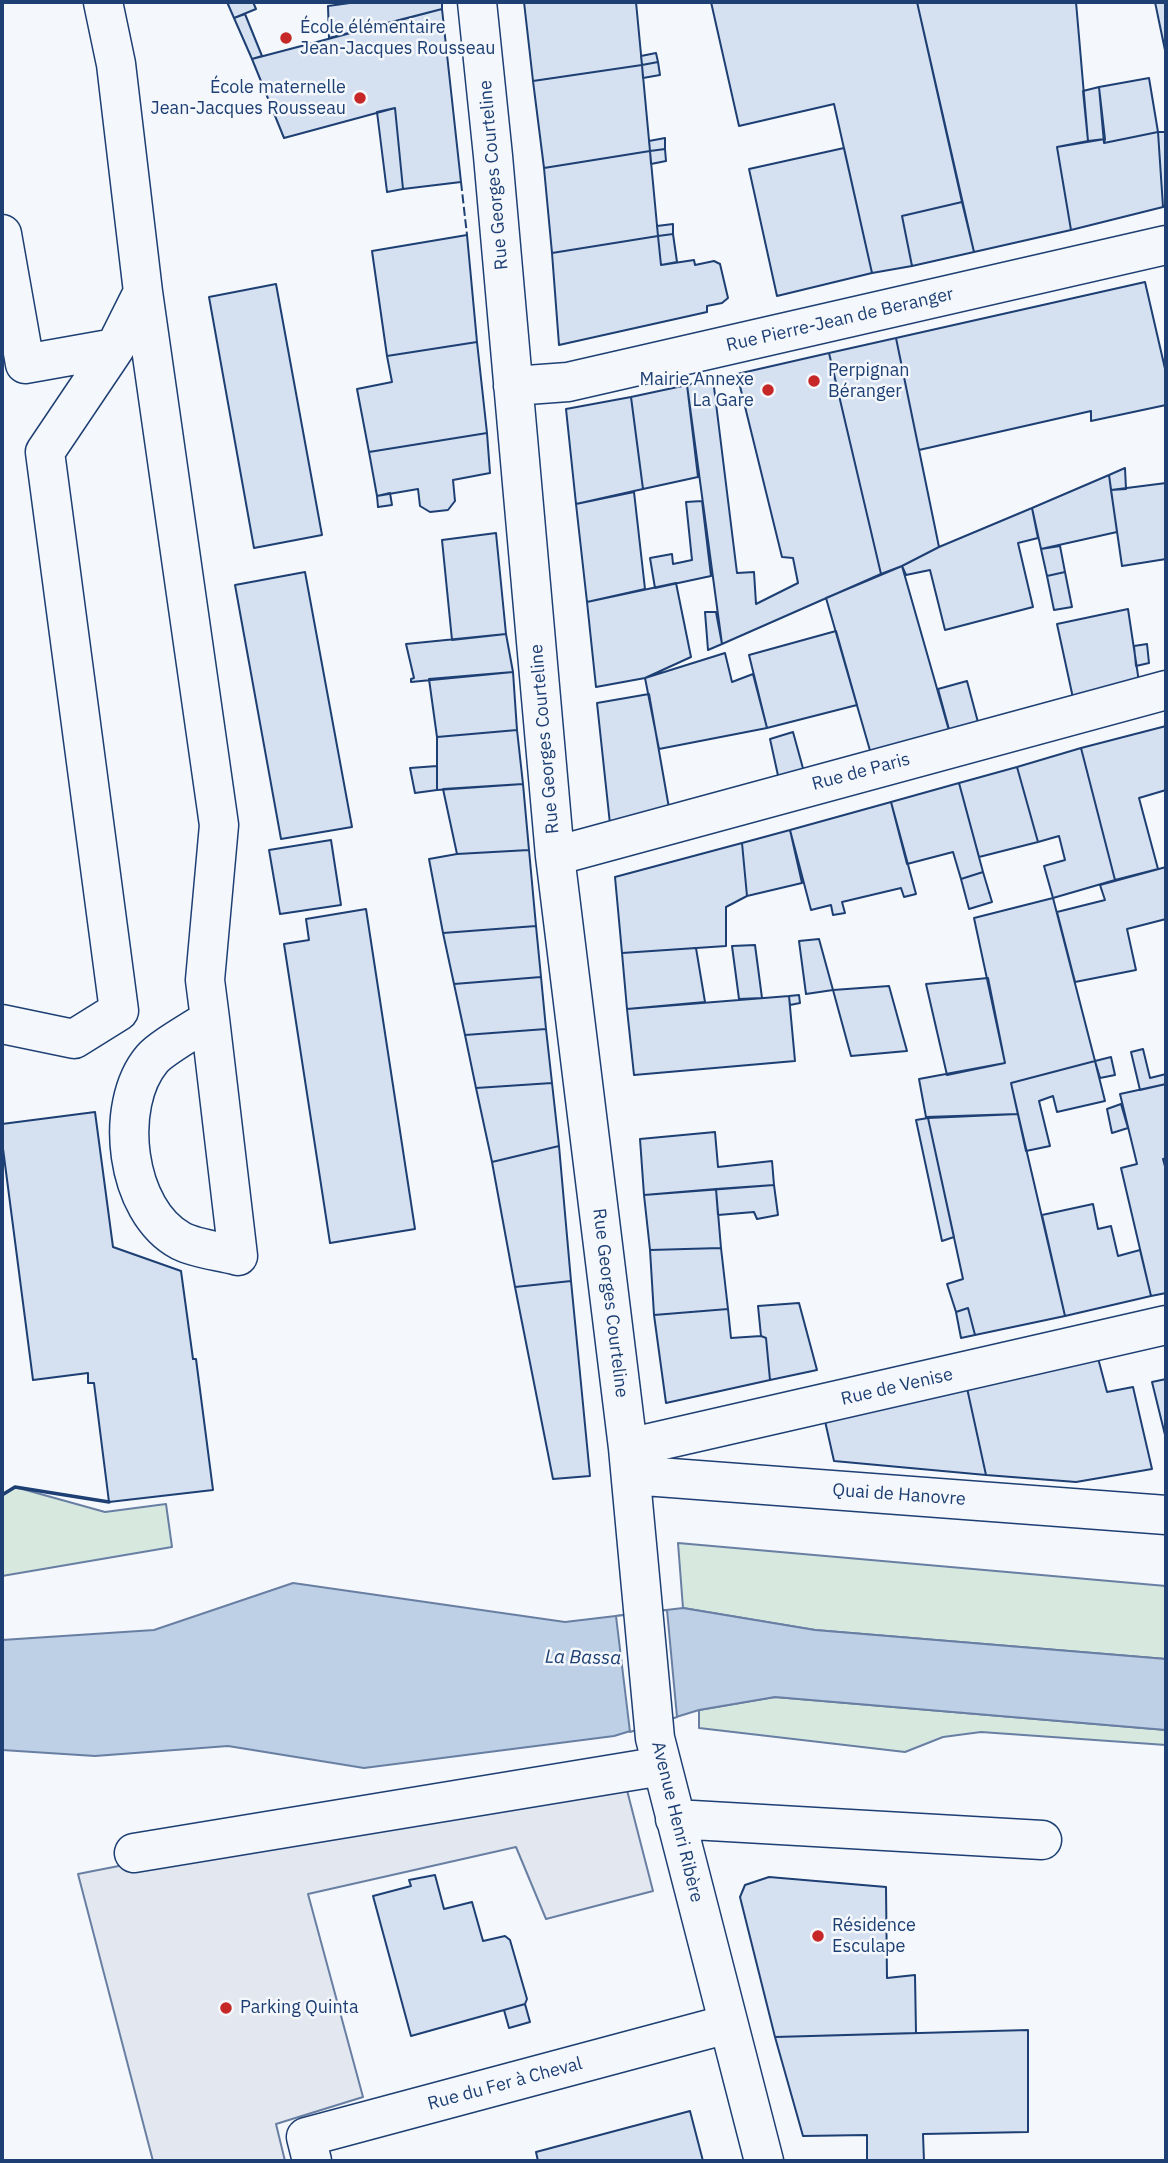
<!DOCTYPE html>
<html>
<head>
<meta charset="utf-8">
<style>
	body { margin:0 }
	#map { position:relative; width:1168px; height:2163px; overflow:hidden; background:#f4f7fb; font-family:"IBM Plex Sans",sans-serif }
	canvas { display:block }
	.frame { position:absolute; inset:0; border:4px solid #1d3f73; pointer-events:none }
</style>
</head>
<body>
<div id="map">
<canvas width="1168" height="2163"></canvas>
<div class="frame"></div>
</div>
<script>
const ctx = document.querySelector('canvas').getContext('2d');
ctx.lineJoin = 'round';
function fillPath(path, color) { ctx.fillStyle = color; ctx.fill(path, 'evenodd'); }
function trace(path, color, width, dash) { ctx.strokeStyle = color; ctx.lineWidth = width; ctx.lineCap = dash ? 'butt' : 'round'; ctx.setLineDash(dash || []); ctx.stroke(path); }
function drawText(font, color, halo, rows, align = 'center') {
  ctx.font = font + ' "IBM Plex Sans",sans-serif'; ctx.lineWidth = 5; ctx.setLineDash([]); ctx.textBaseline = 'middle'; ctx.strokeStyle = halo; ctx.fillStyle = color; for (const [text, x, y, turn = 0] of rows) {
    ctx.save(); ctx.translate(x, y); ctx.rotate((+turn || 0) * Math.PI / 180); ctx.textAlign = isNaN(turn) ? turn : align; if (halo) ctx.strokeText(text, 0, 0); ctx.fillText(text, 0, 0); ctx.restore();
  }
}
const green = new Path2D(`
	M 15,1487 L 105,1512 L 166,1504 L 172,1547 L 2,1576 L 2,1495 Z
	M 678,1543 L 1166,1586 L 1166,1659 L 815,1630 L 683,1608 Z
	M 775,1697 L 1166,1730 L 1166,1745 L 981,1732 L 943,1737 L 905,1752 L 699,1728 L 699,1710 Z`);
const parking = new Path2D(`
	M 621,1767 L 653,1891 L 546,1919 L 516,1847 L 308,1894 L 363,2097 L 276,2124 L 285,2161 L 153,2161 L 78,1874 Z`);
const water = new Path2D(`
	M 293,1583 L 565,1622 L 683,1608 L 815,1630 L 1166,1659 L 1166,1730 L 775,1697 L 699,1710 L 614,1736 L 364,1768 L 228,1746 L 95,1756 L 2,1750 L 2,1640 L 154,1630 Z`);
const pier = new Path2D(`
	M 667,1610 L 677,1717 L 630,1732 L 616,1616 Z`);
const building = new Path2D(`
	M 227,2 L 253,2 L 256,9 L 234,18 Z
	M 357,2 L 442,2 L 442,9 L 329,38 L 328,6 Z
	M 524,2 L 636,2 L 642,65 L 533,81 Z
	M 711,2 L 917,2 L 962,202 L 902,216 L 912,266 L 872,273 L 834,104 L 739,126 Z
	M 917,2 L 1076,2 L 1088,141 L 1057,147 L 1071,230 L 974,252 Z
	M 1155,2 L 1166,2 L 1166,55 Z
	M 442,9 L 461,182 L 403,189 L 395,108 L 284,138 L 252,59 Z
	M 245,14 L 262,56 L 252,59 L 234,18 Z
	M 656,53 L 658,62 L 642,65 L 641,56 Z
	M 658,62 L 660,75 L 643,78 L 642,65 Z
	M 642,65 L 650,151 L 544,168 L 533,81 Z
	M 1149,78 L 1158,132 L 1104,143 L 1099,87 Z
	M 1099,87 L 1105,139 L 1088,141 L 1083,91 Z
	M 395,108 L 403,189 L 387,192 L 377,112 Z
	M 1158,132 L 1163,207 L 1071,230 L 1057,147 L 1105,139 L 1104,143 Z
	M 1158,132 L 1166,132 L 1166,206 L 1163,207 Z
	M 665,138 L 665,149 L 650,151 L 649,141 Z
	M 844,148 L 872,273 L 777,296 L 749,169 Z
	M 665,149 L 666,161 L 651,164 L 650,151 Z
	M 650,151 L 658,236 L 552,253 L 544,168 Z
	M 962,202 L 974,252 L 912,266 L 902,216 Z
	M 673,224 L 673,234 L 658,236 L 657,226 Z
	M 673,234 L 677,262 L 661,265 L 658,236 Z
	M 467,235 L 477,342 L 387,356 L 372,251 Z
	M 658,236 L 661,265 L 694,260 L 695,265 L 714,261 L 720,264 L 728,298 L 722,303 L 707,306 L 707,312 L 559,345 L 552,253 Z
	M 1145,282 L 1166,373 L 1166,405 L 1091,421 L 1091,411 L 919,450 L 896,338 Z
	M 276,284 L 322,535 L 254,548 L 209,297 Z
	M 896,338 L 939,547 L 902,566 L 881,574 L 829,353 Z
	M 477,342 L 487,433 L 369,452 L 357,389 L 392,382 L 387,356 Z
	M 829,353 L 881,574 L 722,644 L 687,385 L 713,379 L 737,573 L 754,572 L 756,604 L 798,583 L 793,558 L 782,557 L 737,374 Z
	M 687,385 L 698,477 L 643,489 L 631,397 Z
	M 631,397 L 643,489 L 576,504 L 566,409 Z
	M 487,433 L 490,473 L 453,480 L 455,501 L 448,510 L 430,512 L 420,506 L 418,489 L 377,496 L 369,452 Z
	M 1125,468 L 1126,489 L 1111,490 L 1109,475 Z
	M 1109,475 L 1117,532 L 1041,549 L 1032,508 Z
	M 1166,483 L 1166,559 L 1122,566 L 1111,490 Z
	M 634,492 L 645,589 L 587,602 L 576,504 Z
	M 390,493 L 392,505 L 378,507 L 377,496 Z
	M 702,501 L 711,576 L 655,588 L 650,558 L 672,554 L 673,564 L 692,560 L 686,502 Z
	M 1032,508 L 1038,538 L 1018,543 L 1033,607 L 945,630 L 930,570 L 906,575 L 902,566 L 939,547 Z
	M 496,533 L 506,634 L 452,640 L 442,540 Z
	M 1060,546 L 1065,572 L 1047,576 L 1041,549 Z
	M 902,566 L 950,734 L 871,754 L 826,598 Z
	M 305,572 L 352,827 L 281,839 L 235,585 Z
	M 1065,572 L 1072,607 L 1054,610 L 1047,576 Z
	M 676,583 L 691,657 L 645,678 L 596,687 L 587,602 Z
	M 1128,609 L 1139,682 L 1073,698 L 1057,624 Z
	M 705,612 L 716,612 L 722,644 L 708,650 Z
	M 836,631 L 857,705 L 767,728 L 749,655 Z
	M 506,634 L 513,672 L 411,682 L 411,679 L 414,678 L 406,644 Z
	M 1147,644 L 1149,663 L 1136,666 L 1134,646 Z
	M 725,653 L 732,682 L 753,674 L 767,728 L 659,749 L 645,678 Z
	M 513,672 L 517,730 L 437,737 L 429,679 Z
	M 967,681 L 979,726 L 950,733 L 938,689 Z
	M 649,694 L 669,808 L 610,824 L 597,703 Z
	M 1166,726 L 1166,790 L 1139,798 L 1158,869 L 1115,880 L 1081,748 Z
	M 517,730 L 523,784 L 437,790 L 437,737 Z
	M 793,732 L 804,772 L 779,780 L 770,739 Z
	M 1081,748 L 1115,880 L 1053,898 L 1044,866 L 1065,860 L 1059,836 L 1038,842 L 1017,767 Z
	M 437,766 L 437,790 L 415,793 L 410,768 Z
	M 1017,767 L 1038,842 L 979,857 L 959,783 Z
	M 959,783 L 983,872 L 961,879 L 953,852 L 907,864 L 891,802 Z
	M 523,784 L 529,850 L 457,854 L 443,789 Z
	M 891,802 L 916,894 L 904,897 L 901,888 L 842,902 L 845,913 L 833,915 L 831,905 L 811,910 L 790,830 Z
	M 790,830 L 802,883 L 747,896 L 742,843 Z
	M 331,840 L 341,905 L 280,914 L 269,850 Z
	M 742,843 L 747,896 L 726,907 L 726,946 L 622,953 L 615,877 Z
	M 529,850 L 536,926 L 443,933 L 429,859 L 457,854 Z
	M 1166,867 L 1166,919 L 1127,929 L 1136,970 L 1075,982 L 1057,912 L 1105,900 L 1100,885 Z
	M 983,872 L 992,902 L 969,909 L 961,879 Z
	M 1053,898 L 1095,1061 L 1011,1083 L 1018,1114 L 926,1117 L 919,1079 L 1005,1063 L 974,918 Z
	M 366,909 L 415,1229 L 330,1243 L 284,944 L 309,940 L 306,919 Z
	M 536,926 L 541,977 L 454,984 L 443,933 Z
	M 819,939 L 833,990 L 806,994 L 799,941 Z
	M 755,945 L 762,998 L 739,999 L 732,946 Z
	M 696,948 L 705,1002 L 627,1009 L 622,953 Z
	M 541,977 L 546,1029 L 465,1035 L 454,984 Z
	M 988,978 L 1005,1063 L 947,1075 L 926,984 Z
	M 889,986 L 907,1051 L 851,1056 L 833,990 Z
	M 799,995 L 800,1003 L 790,1005 L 789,996 Z
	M 789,996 L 795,1061 L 634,1075 L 627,1009 Z
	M 546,1029 L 552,1083 L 476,1088 L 465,1035 Z
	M 1143,1049 L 1150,1078 L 1166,1074 L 1166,1084 L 1140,1090 L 1131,1052 Z
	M 1111,1057 L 1115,1075 L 1100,1078 L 1095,1061 Z
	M 1095,1061 L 1105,1101 L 1057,1112 L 1053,1096 L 1039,1101 L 1050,1146 L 1026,1151 L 1011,1083 Z
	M 552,1083 L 559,1146 L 492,1162 L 476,1088 Z
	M 1166,1084 L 1166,1158 L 1163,1159 L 1166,1170 L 1166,1293 L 1151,1296 L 1121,1168 L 1137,1164 L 1120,1094 Z
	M 1121,1104 L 1128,1128 L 1112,1133 L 1107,1109 Z
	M 95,1112 L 113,1247 L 181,1271 L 193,1359 L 196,1359 L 213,1490 L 109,1502 L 94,1383 L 88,1383 L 88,1373 L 33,1380 L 2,1141 L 2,1124 Z
	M 1018,1114 L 1065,1316 L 975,1335 L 968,1308 L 956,1312 L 947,1284 L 963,1279 L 928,1118 Z
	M 928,1118 L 954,1237 L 942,1241 L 916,1120 Z
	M 715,1132 L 718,1167 L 772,1161 L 774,1185 L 644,1195 L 640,1139 Z
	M 559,1146 L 571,1281 L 515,1287 L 492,1162 Z
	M 774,1185 L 778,1215 L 757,1219 L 754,1212 L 718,1215 L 716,1189 Z
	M 716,1189 L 721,1248 L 650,1250 L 644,1195 Z
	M 1093,1204 L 1098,1229 L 1111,1226 L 1118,1256 L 1140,1250 L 1151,1296 L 1065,1316 L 1042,1215 Z
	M 721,1248 L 728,1309 L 654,1315 L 650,1250 Z
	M 571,1281 L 590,1476 L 553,1479 L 515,1287 Z
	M 799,1303 L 817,1370 L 770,1380 L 766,1338 L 761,1336 L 758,1306 Z
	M 968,1308 L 975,1335 L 961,1338 L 956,1312 Z
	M 728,1309 L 731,1338 L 761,1336 L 766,1338 L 770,1380 L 666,1403 L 654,1315 Z
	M 1098,1358 L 1107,1392 L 1133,1387 L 1152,1469 L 1076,1482 L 986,1475 L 967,1388 Z
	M 1166,1379 L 1166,1439 L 1152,1382 Z
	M 967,1388 L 986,1475 L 834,1461 L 825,1421 Z
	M 435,1875 L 444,1909 L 472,1902 L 483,1941 L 505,1936 L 510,1940 L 527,1999 L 525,2004 L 504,2010 L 411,2036 L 373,1896 L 411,1886 L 409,1880 Z
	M 769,1877 L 886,1887 L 887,1978 L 915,1975 L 916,2033 L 775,2037 L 740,1897 L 745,1885 Z
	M 525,2004 L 530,2022 L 509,2028 L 504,2010 Z
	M 1028,2030 L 1028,2132 L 923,2134 L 924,2161 L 867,2161 L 867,2135 L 803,2136 L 775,2037 Z
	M 690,2111 L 703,2161 L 538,2161 L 536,2152 Z`);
const minor = new Path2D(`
	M 477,2 L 493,156 L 555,856 L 628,1448 L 655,1738 L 764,2161
	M 2,234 L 25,364 L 115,348 L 143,292 L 116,64 L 103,2
	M 143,292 L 219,825 L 205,980 L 210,1019 L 238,1256 C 220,1251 197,1249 181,1241 C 125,1211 113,1105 152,1059 C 161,1048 197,1028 210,1019
	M 513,386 L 568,382 L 1166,245
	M 555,856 L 1166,690
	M 2,1024 L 74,1039 L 119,1011 L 45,452 L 115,348
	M 628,1448 L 1166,1325
	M 631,1475 L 1166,1515
	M 675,1819 L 1042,1840
	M 134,1853 L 662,1766
	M 312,2161 L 306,2137 L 728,2024`);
const fence = new Path2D(`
	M 461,182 L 467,235`);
const wall = new Path2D(`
	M 2,1495 L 15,1487 L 109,1502`);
const markers = [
	[286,38,7,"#c62828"],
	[360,98,7,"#c62828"],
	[814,381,7,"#c62828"],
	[768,390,7,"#c62828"],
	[818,1936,7,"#c62828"],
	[226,2008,7,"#c62828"]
];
const poiNames = [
	["École élémentaire",300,28],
	["Jean-Jacques Rousseau",300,49],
	["École maternelle",346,88,"right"],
	["Jean-Jacques Rousseau",346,109,"right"],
	["Perpignan",828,371],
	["Béranger",828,392],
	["Mairie Annexe",754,380,"right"],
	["La Gare",754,401,"right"],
	["Résidence",832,1926],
	["Esculape",832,1947],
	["Parking Quinta",240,2008]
];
const streetNames = [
	["Rue Georges Courteline",494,175,-95],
	["Rue Pierre-Jean de Beranger",840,320,-13],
	["Rue Georges Courteline",545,739,-95],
	["Rue de Paris",861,772,-15],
	["Rue Georges Courteline",610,1303,83],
	["Rue de Venise",897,1387,-13],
	["Quai de Hanovre",899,1495,4],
	["Avenue Henri Ribère",677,1822,76],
	["Rue du Fer à Cheval",505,2084,-15]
];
const waterNames = [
	["La Bassa",583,1658,1]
];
fillPath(green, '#d7e8df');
trace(green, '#687fa3', 2);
fillPath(parking, '#e3e8f0');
trace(parking, '#687fa3', 2);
fillPath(water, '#bed0e5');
trace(water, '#687fa3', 2);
fillPath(pier, '#f4f7fb');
trace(pier, '#687fa3', 2);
fillPath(building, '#d5e0f0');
trace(building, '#1d3f73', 2);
trace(minor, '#1d3f73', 41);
trace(minor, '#f4f7fb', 38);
trace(fence, '#1d3f73', 2, [9, 3.5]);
trace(wall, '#1d3f73', 3.5);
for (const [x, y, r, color] of markers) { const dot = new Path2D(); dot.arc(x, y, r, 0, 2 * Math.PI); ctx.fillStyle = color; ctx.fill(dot); trace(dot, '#f4f7fb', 2.5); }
drawText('18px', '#1d3f73', '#f4f7fb', poiNames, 'left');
drawText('18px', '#1d3f73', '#f4f7fb', streetNames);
drawText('italic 19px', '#1d3f73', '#f4f7fb', waterNames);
</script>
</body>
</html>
